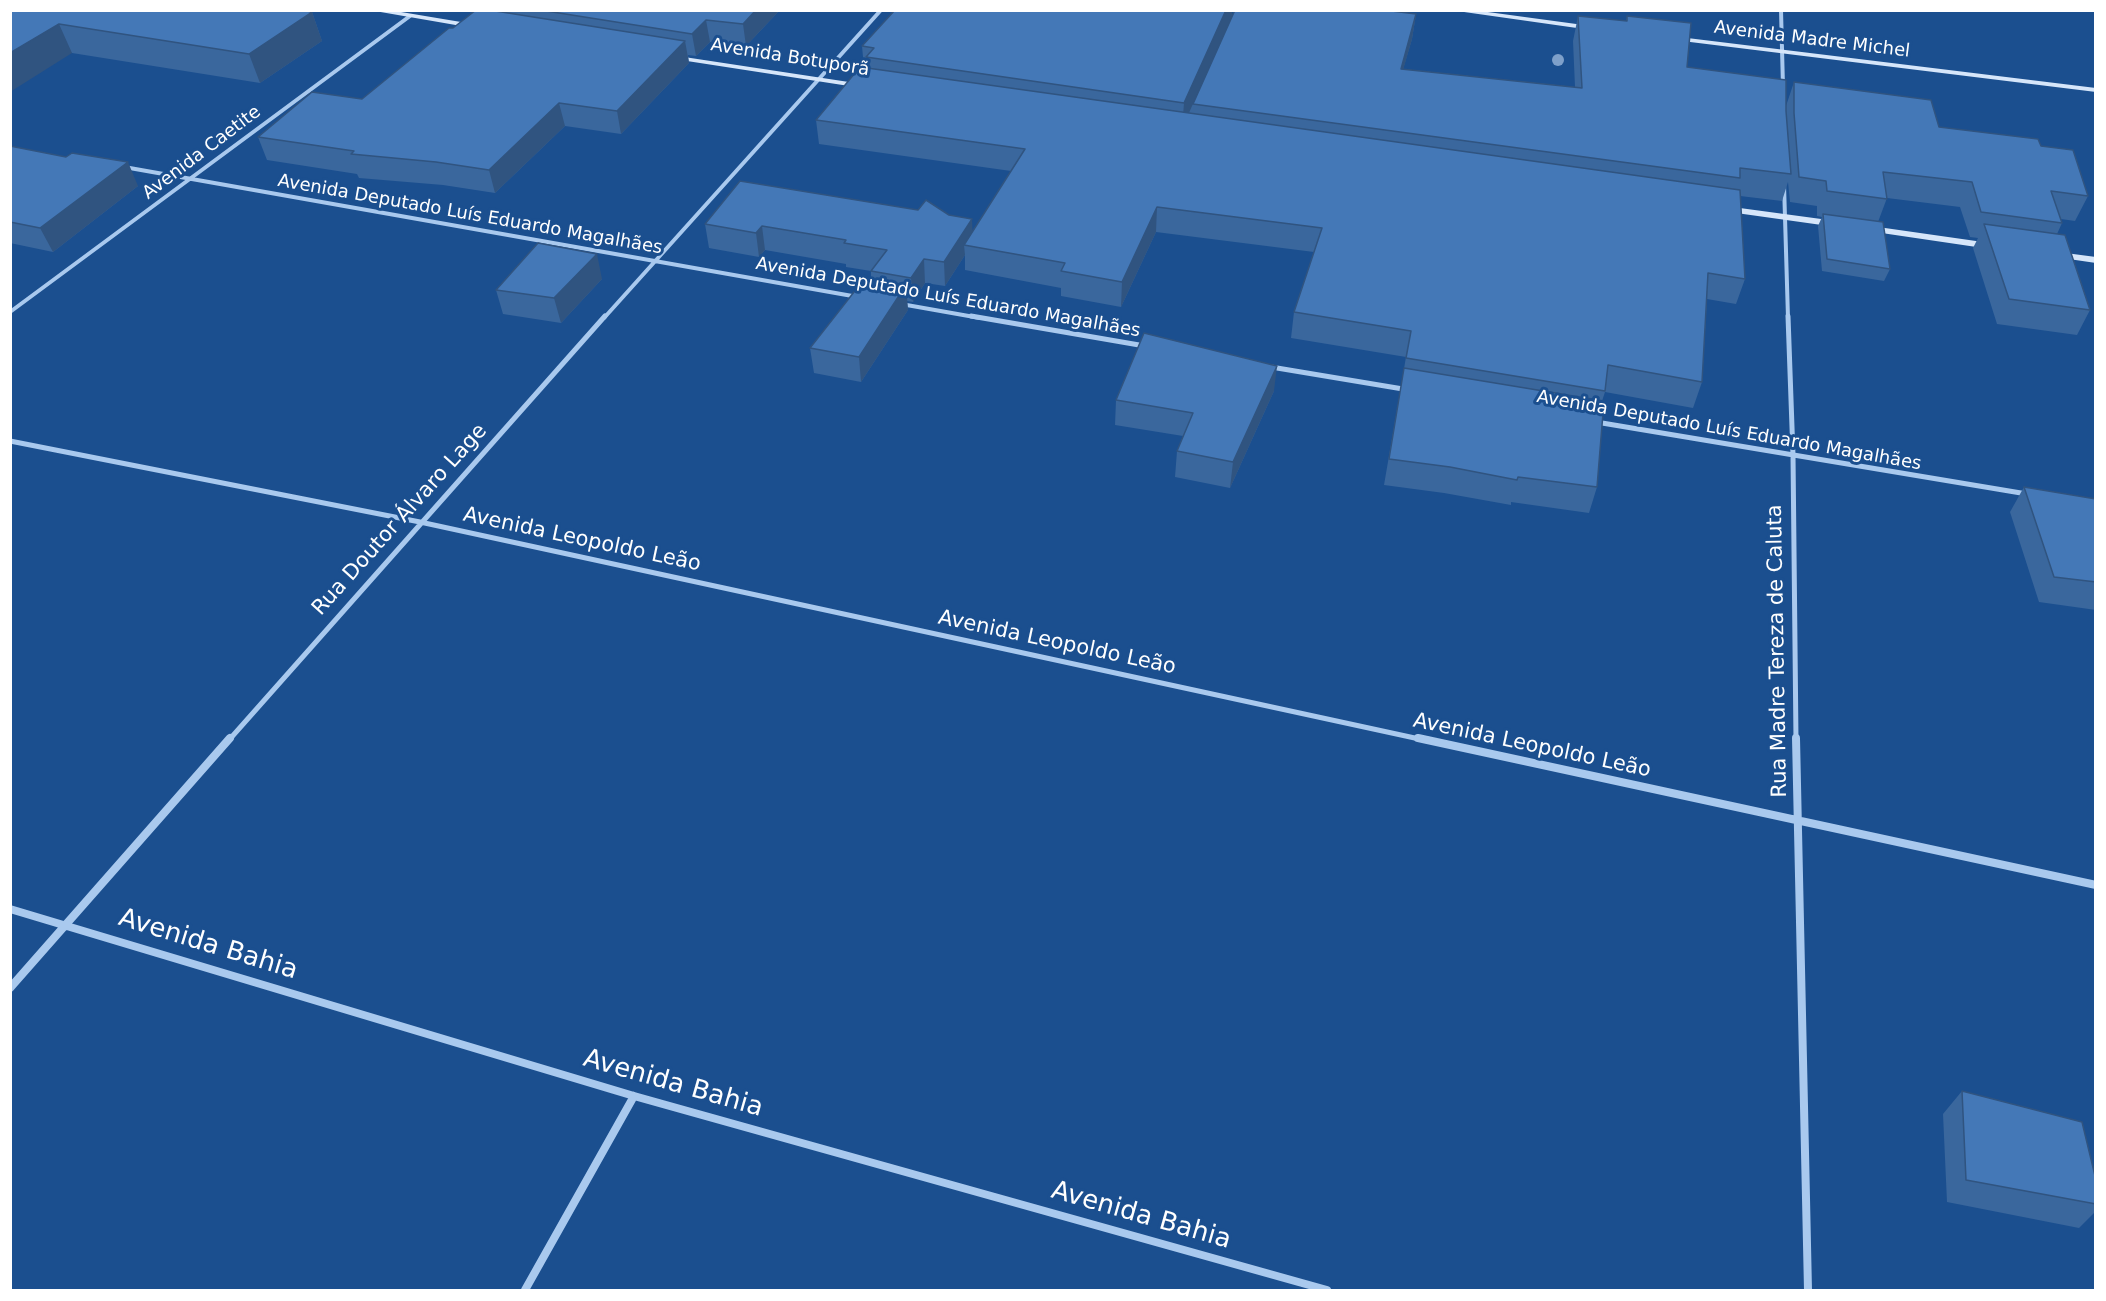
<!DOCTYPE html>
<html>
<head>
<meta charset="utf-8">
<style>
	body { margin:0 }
	#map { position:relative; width:2106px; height:1301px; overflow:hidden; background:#1b4f8f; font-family:"DejaVu Sans",sans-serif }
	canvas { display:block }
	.frame { position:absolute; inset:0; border:12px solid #fff; pointer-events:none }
</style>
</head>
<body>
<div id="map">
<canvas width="2106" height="1301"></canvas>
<div class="frame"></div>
</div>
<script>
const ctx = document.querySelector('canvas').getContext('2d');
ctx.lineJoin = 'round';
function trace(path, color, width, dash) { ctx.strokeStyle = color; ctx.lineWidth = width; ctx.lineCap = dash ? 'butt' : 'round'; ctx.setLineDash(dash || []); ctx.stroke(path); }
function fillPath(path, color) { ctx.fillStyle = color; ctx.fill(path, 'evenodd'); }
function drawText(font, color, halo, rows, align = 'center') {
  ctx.font = font + ' "DejaVu Sans",sans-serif'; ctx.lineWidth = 6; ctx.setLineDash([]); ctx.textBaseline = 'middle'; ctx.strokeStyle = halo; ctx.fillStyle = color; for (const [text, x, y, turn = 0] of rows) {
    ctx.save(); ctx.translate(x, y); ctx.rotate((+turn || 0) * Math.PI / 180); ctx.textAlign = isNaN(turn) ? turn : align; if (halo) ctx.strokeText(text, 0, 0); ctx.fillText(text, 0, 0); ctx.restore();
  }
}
const streetFar2 = new Path2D(`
	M 1781,10 L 1783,87
	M 124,167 L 858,297
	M 1784,184 L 1788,318
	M 901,304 L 980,318
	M 10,312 L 410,16
	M 604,318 L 881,10`);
const streetFar1 = new Path2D(`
	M 971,316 L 1145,346
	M 1788,316 L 1793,455 L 1796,740
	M 1271,367 L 1409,390
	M 1596,422 L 2027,494
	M 10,441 L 420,522 L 1424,740
	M 229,740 L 605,316`);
const street = new Path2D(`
	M 1418,738 L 2096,885
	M 1796,738 L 1808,1290
	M 10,909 L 634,1096 L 1327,1290
	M 10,988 L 230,738
	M 525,1290 L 634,1096`);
const secondary = new Path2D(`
	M 369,10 L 389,10 L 473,24 L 477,26 L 473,28 Z
	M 1450,10 L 1473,10 L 1591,26 L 1595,28 L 1591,30 Z
	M 1671,36 L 2096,88 L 2096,92 L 1674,40 L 1671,40 Z
	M 671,55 L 862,84 L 866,86 L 862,88 L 674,59 L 670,57 Z
	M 1725,206 L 1836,221 L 1840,224 L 1836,227 L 1722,211 L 1721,209 Z
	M 1871,226 L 1990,243 L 1994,246 L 1990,249 L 1868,231 L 1867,229 Z
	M 2058,252 L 2096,257 L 2096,263 L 2055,257 L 2055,253 Z`);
const trees = [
	[1558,60]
];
const wall = new Path2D(`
	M 10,10 L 312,12 L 322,41 L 260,83 L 72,53 Z
	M 476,10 L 780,10 L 746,46 L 710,42 L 696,56 L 688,55 L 689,63 L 621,134 L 565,126 L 495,193 L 443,185 L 359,178 L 357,174 L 267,160 L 258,137 L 362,99 Z
	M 1232,10 L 1232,18 L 1416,14 L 1412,39 L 1403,69 L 1575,87 L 1573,41 L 1578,16 L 1626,21 L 1627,16 L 1687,67 L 1786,106 L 1794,82 L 1939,127 L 2041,146 L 2088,196 L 2075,221 L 2061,219 L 2062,223 L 2057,234 L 2090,310 L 2077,335 L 1997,324 L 1973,248 L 1978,238 L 1970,237 L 1960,207 L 1887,198 L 1878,222 L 1890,269 L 1884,281 L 1822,271 L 1818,226 L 1822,217 L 1817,216 L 1817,206 L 1790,202 L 1788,182 L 1782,201 L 1740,196 L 1745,279 L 1736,304 L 1707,299 L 1702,382 L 1693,408 L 1605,392 L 1602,401 L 1597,487 L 1589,513 L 1511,502 L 1511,505 L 1444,493 L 1384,485 L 1406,357 L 1291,338 L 1294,312 L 1314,252 L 1156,232 L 1121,307 L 1061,296 L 1061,288 L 965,270 L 965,255 L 945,286 L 925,283 L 913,302 L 907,301 L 908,310 L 861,382 L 814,373 L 810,348 L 871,279 L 871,271 L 846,267 L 846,264 L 765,250 L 759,257 L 709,248 L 705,224 L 972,232 L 1011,171 L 819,144 L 816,120 L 864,68 L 862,46 Z
	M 10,146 L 138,186 L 53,252 L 10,243 Z
	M 602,279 L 561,323 L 503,314 L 496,290 Z
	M 1274,391 L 1230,488 L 1175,477 L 1177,451 L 1183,436 L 1115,425 L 1116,400 Z
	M 2024,487 L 2096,499 L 2096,610 L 2039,602 L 2010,512 Z
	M 1962,1091 L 2096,1204 L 2096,1211 L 2079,1228 L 1947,1202 L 1943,1114 Z`);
const shadedWall = new Path2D(`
	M 756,10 L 780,10 L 746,46 L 743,24 Z
	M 1226,10 L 1232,10 L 1232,19 L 1193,104 L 1192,106 L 1182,129 L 1184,103 Z
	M 312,12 L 322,41 L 260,83 L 249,54 Z
	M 1416,14 L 1412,39 L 1396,95 L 1401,69 Z
	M 706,20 L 710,42 L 696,56 L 692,34 Z
	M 59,24 L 72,53 L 10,92 L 10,53 Z
	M 685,41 L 689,63 L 621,134 L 617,111 Z
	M 559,103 L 565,126 L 495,193 L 489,170 Z
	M 128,162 L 138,186 L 53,252 L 40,228 Z
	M 1157,207 L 1156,232 L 1121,307 L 1122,282 Z
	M 972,219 L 973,243 L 964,245 L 965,255 L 945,286 L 944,262 Z
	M 762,226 L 765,250 L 759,257 L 756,233 Z
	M 597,254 L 602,279 L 561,323 L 554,298 Z
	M 924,259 L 925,283 L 913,302 L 911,278 Z
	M 906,285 L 908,310 L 861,382 L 859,357 Z
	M 1277,366 L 1274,391 L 1230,488 L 1233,462 Z`);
const building = new Path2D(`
	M 10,10 L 302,10 L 312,12 L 249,54 L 59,24 L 10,53 Z
	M 476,10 L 489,10 L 685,41 L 617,111 L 559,103 L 489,170 L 436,162 L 351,154 L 354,151 L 258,137 L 312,92 L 362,99 L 449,28 L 453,28 Z
	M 540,10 L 756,10 L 743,24 L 706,20 L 692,34 Z
	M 895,10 L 1226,10 L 1184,103 L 866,57 L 874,48 L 862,46 Z
	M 1235,10 L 1383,10 L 1416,14 L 1401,69 L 1582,88 L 1578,16 L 1627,21 L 1627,16 L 1691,23 L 1687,67 L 1786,80 L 1786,111 L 1791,174 L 1740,168 L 1740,178 L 1193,104 Z
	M 860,67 L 1740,190 L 1745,279 L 1708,273 L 1702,382 L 1608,365 L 1605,391 L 1406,358 L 1411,331 L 1294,312 L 1322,228 L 1157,207 L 1122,282 L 1061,271 L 1065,263 L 964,245 L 1025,149 L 816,120 Z
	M 1794,82 L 1931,100 L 1939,127 L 2038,139 L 2041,146 L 2073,150 L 2088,196 L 2051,191 L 2062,223 L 1981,212 L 1972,182 L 1883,172 L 1887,199 L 1827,191 L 1826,181 L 1799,177 L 1794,113 Z
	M 10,146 L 66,157 L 72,153 L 128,162 L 40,228 L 10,222 Z
	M 740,181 L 918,210 L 926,200 L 949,215 L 972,219 L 944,262 L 924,259 L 911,278 L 871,271 L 887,250 L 844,243 L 846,240 L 762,226 L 756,233 L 705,224 Z
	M 1823,214 L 1883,222 L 1890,269 L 1827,259 Z
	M 1984,224 L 2065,235 L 2090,310 L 2009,299 Z
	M 538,243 L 597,254 L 554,298 L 496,290 Z
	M 865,278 L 906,285 L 859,357 L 810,348 Z
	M 1144,333 L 1277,366 L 1233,462 L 1177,451 L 1193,413 L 1116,400 Z
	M 1404,368 L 1604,401 L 1597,487 L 1518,477 L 1517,480 L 1450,467 L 1389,459 Z
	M 2024,487 L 2096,499 L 2096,582 L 2054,577 Z
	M 1962,1091 L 2082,1122 L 2096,1180 L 2096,1204 L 1966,1180 Z`);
const farStreetnames = [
	["Avenida Madre Michel",1812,40,7],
	["Avenida Botuporã",790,58,9],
	["Avenida Caetite",202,153,-37],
	["Avenida Deputado Luís Eduardo Magalhães",470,215,10],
	["Avenida Deputado Luís Eduardo Magalhães",948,298,10],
	["Avenida Deputado Luís Eduardo Magalhães",1729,431,10]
];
const streetNames = [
	["Rua Doutor Álvaro Lage",400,520,-48],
	["Avenida Leopoldo Leão",582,540,12],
	["Avenida Leopoldo Leão",1057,643,12],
	["Rua Madre Tereza de Caluta",1778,651,-91],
	["Avenida Leopoldo Leão",1532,746,12]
];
const nearStreetnames = [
	["Avenida Bahia",208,945,17],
	["Avenida Bahia",673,1084,16],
	["Avenida Bahia",1141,1216,16]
];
trace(streetFar2, '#a9c9ee', 4);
trace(streetFar1, '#a9c9ee', 5);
trace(street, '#a9c9ee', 8);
fillPath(secondary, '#d6e6fa');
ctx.fillStyle = '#7ea0ca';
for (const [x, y] of trees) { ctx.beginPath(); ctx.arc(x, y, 6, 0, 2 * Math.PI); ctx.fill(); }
fillPath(wall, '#3a679d');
fillPath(shadedWall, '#305480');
fillPath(building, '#4478b7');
trace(building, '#305480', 1.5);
drawText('18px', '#fff', '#1b4f8f', farStreetnames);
drawText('21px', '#fff', '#1b4f8f', streetNames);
drawText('26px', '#fff', '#1b4f8f', nearStreetnames);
</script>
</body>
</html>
